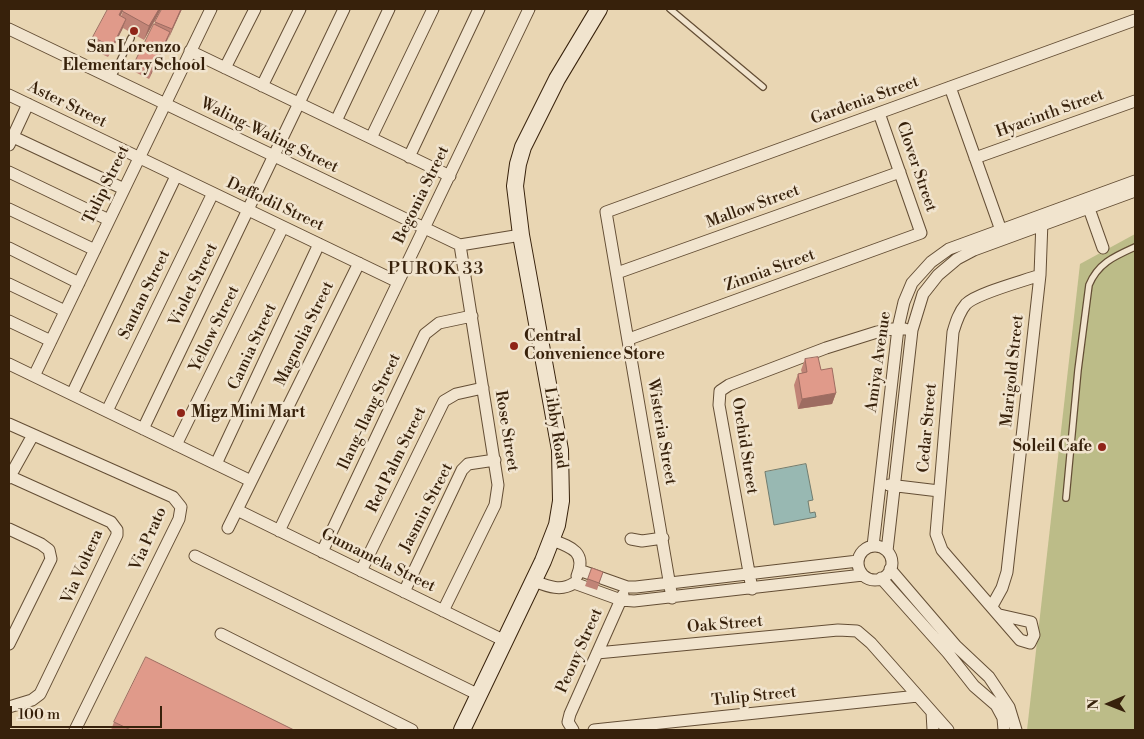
<!DOCTYPE html>
<html>
<head>
<meta charset="utf-8">
<style>
	body { margin:0 }
	#map { position:relative; width:1144px; height:739px; overflow:hidden; background:#e9d6b3; font-family:"Libre Bodoni",serif }
	canvas { display:block }
	.frame { position:absolute; inset:0; border:10px solid #37210b; pointer-events:none }
	.north { position:absolute; left:1084px; top:679px; width:50px; height:50px; -webkit-text-stroke:4px #f1e4ce; paint-order:stroke; rotate:269deg; font-size:14px; font-weight:700; line-height:20px; text-align:center; color:#37210b }
	.north::after { content:''; display:block; margin:auto; width:18px; height:22px; background:#37210b; clip-path:polygon(50% 0,100% 100%,50% 72%,0 100%) }
	.scale { position:absolute; left:10px; top:706px; width:152px; height:22px; box-sizing:border-box; border:2px solid #37210b; border-top:0; padding-left:6px; font-size:15px; line-height:18px; white-space:nowrap; color:#37210b; -webkit-text-stroke:4px #f1e4ce; paint-order:stroke }
</style>
</head>
<body>
<div id="map">
<canvas width="1144" height="739"></canvas>
<div class="frame"></div>
<div class="north">N</div>
<div class="scale">100 m</div>
</div>
<script>
const ctx = document.querySelector('canvas').getContext('2d');
ctx.lineJoin = 'round';
function fillPath(path, color) { ctx.fillStyle = color; ctx.fill(path, 'evenodd'); }
function trace(path, color, width, dash) { ctx.strokeStyle = color; ctx.lineWidth = width; ctx.lineCap = dash ? 'butt' : 'round'; ctx.setLineDash(dash || []); ctx.stroke(path); }
function drawText(font, color, halo, rows, align = 'center') {
  ctx.font = font + ' "Libre Bodoni",serif'; ctx.lineWidth = 5; ctx.setLineDash([]); ctx.textBaseline = 'middle'; ctx.strokeStyle = halo; ctx.fillStyle = color; for (const [text, x, y, turn = 0] of rows) {
    ctx.save(); ctx.translate(x, y); ctx.rotate((+turn || 0) * Math.PI / 180); ctx.textAlign = isNaN(turn) ? turn : align; if (halo) ctx.strokeText(text, 0, 0); ctx.fillText(text, 0, 0); ctx.restore();
  }
}
const green = new Path2D(`
	M 1135,234 L 1135,730 L 1027,730 L 1080,264 Z`);
const water = new Path2D(`
	M 806,464 L 813,500 L 808,501 L 810,513 L 815,512 L 816,517 L 774,525 L 765,472 Z`);
const lane = new Path2D(`
	M 670,9 L 763,87
	M 112,78 L 131,38
	M 1066,498 L 1078,370 L 1089,285 C 1098,263 1115,256 1135,247`);
const street = new Path2D(`
	M 9,29 L 460,245 L 521,235
	M 190,51 L 450,176
	M 225,68 L 255,9
	M 262,86 L 300,9
	M 950,87 L 1003,236
	M 9,95 L 398,282
	M 336,121 L 389,9
	M 9,135 L 124,189
	M 371,138 L 433,9
	M 9,145 L 28,104
	M 409,157 L 479,9
	M 975,158 L 1135,101
	M 9,172 L 109,220
	M 1087,203 L 1103,248
	M 9,209 L 95,250
	M 9,248 L 79,283
	M 617,273 L 900,172
	M 9,284 L 65,311
	M 9,321 L 51,341
	M 629,339 L 921,233 L 879,113
	M 9,364 L 251,481
	M 34,376 L 211,9
	M 72,394 L 176,176
	M 107,411 L 213,193
	M 9,424 L 173,497 L 181,507 L 179,519 L 75,730
	M 143,429 L 344,9
	M 176,445 L 283,227
	M 216,464 L 319,244
	M 9,476 L 111,522 L 117,530 L 117,535 L 40,694 L 32,700 L 9,707
	M 9,478 L 33,435
	M 889,485 L 939,491
	M 237,510 L 505,641
	M 228,528 L 359,263
	M 9,529 L 41,544 L 49,550 L 51,559 L 9,644
	M 279,531 L 529,9
	M 631,539 L 642,541 L 663,538
	M 552,540 C 571,547 587,552 577,576
	M 873,546 L 898,328 L 904,302 L 912,283 L 931,262 L 949,249 L 1135,181
	M858 563a17 17 0 1 1 34 0a17 17 0 1 1-34 0Z
	M 887,551 L 912,330 L 923,294 L 938,275 L 957,259 L 974,250 L 1135,191
	M 322,552 L 425,334 L 439,323 L 472,316
	M 195,556 L 479,695
	M 890,569 L 956,646 L 989,677 L 1009,707 L 1016,730
	M 579,570 L 627,587 L 636,587 L 858,561
	M 361,571 L 444,401 L 456,394 L 483,388
	M 881,578 L 948,653 L 974,686 L 996,705 L 1003,718 L 1004,730
	M 534,581 C 547,586 561,592 574,583 L 621,600 L 634,601 L 863,575
	M 752,589 L 719,405 L 720,391 L 729,385 L 826,348 L 877,332 L 892,329 L 905,329
	M 404,592 L 462,470 L 468,464 L 495,460
	M 672,598 L 606,212 L 1135,20
	M 992,606 L 1002,588 L 1007,572 L 1040,275 L 1042,221
	M 443,611 L 495,505 L 498,485 L 460,245
	M 1000,615 L 1031,622 L 1034,635 L 1030,643 L 1020,640 L 948,557 L 942,550 L 936,534 L 953,332 C 956,322 959,312 966,304 C 977,293 1024,281 1040,275
	M 221,634 L 412,730
	M 597,653 L 838,630 L 857,631 L 871,643 L 948,730
	M 932,712 L 933,730
	M 573,730 L 568,722 L 570,714 L 623,595
	M 594,730 L 918,696`);
const secondary = new Path2D(`
	M 462,730 L 543,561 L 557,525 L 561,501 L 560,450 L 521,235 L 515,186 L 518,164 L 523,147 L 557,79 L 599,9`);
const wall = new Path2D(`
	M 124,9 L 161,9 L 144,40 L 123,28 L 108,57 L 89,48 L 93,37 L 124,9 L 120,16 L 121,16 Z
	M 162,9 L 182,9 L 149,79 L 133,71 L 136,60 Z
	M 805,359 L 821,370 L 836,393 L 832,404 L 798,409 L 794,385 L 798,374 L 802,373 L 801,370 Z
	M 592,568 L 603,572 L 597,590 L 585,586 Z
	M 114,722 L 294,730 L 111,730 Z`);
const shadedWall = new Path2D(`
	M 122,9 L 124,9 L 115,26 L 119,15 Z
	M 159,9 L 161,9 L 144,40 L 149,26 Z
	M 181,9 L 182,9 L 168,40 L 172,29 Z
	M 126,19 L 122,30 L 108,57 L 112,47 Z
	M 170,32 L 166,43 L 149,79 L 153,68 Z
	M 836,393 L 832,404 L 798,409 L 802,399 Z`);
const building = new Path2D(`
	M 108,9 L 122,9 L 119,15 L 126,19 L 112,47 L 93,37 Z
	M 124,9 L 159,9 L 149,26 L 122,11 Z
	M 162,9 L 181,9 L 172,29 L 155,22 Z
	M 154,24 L 170,32 L 153,68 L 136,60 Z
	M 818,357 L 821,370 L 832,368 L 836,393 L 802,399 L 798,374 L 807,372 L 805,359 Z
	M 592,568 L 603,572 L 599,583 L 588,579 Z
	M 146,657 L 294,730 L 131,730 L 114,722 Z`);
const markers = [
	[134,31,5,"#8f2418"],
	[514,346,5,"#8f2418"],
	[181,413,5,"#8f2418"],
	[1102,447,5,"#8f2418"]
];
const poiNames = [
	["San Lorenzo",134,48,"center"],
	["Elementary School",134,66,"center"],
	["Central",524,337],
	["Convenience Store",524,355],
	["Migz Mini Mart",191,413],
	["Soleil Cafe",1092,447,"right"]
];
const streetNames = [
	["Gardenia Street",865,101,-20],
	["Aster Street",67,105,26],
	["Hyacinth Street",1050,114,-20],
	["Waling-Waling Street",269,136,26],
	["Clover Street",916,167,71],
	["Tulip Street",107,185,-64],
	["Begonia Street",422,195,-64],
	["Daffodil Street",275,205,25],
	["Mallow Street",753,207,-20],
	["Zinnia Street",770,271,-20],
	["Violet Street",194,285,-64],
	["Santan Street",145,295,-64],
	["Yellow Street",215,329,-64],
	["Magnolia Street",305,334,-64],
	["Camia Street",253,347,-65],
	["Amiya Avenue",879,362,-82],
	["Marigold Street",1013,371,-84],
	["Ilang-Ilang Street",370,412,-65],
	["Libby Road",555,428,81],
	["Cedar Street",928,428,-85],
	["Rose Street",506,431,81],
	["Wisteria Street",661,432,80],
	["Orchid Street",744,446,81],
	["Red Palm Street",397,460,-64],
	["Jasmin Street",427,508,-63],
	["Via Prato",149,539,-66],
	["Gumamela Street",378,561,26],
	["Via Voltera",83,567,-66],
	["Oak Street",725,625,-5],
	["Peony Street",580,651,-66],
	["Tulip Street",754,697,-6]
];
const neighbourhoodNames = [
	["PUROK 33",436,270]
];
fillPath(green, '#bcbc88');
fillPath(water, '#98b8b2');
trace(water, '#717c6f', 1);
trace(lane, '#644e35', 8);
trace(street, '#644e35', 13);
trace(secondary, '#37210b', 18);
trace(lane, '#f1e4ce', 5.5);
trace(street, '#f1e4ce', 11);
trace(secondary, '#f1e4ce', 16);
fillPath(wall, '#c18477');
fillPath(shadedWall, '#9d6c61');
fillPath(building, '#e09a8a');
trace(building, '#9d6c61', 1);
for (const [x, y, r, color] of markers) { const dot = new Path2D(); dot.arc(x, y, r, 0, 2 * Math.PI); ctx.fillStyle = color; ctx.fill(dot); trace(dot, '#f1e4ce', 2); }
drawText('bold 16px', '#37210b', '#f1e4ce', poiNames, 'left');
drawText('16px', '#37210b', '#f1e4ce', streetNames);
ctx.letterSpacing = '1px';
drawText('18px', '#37210b', '#f1e4ce', neighbourhoodNames);
ctx.letterSpacing = '0px';
</script>
</body>
</html>
